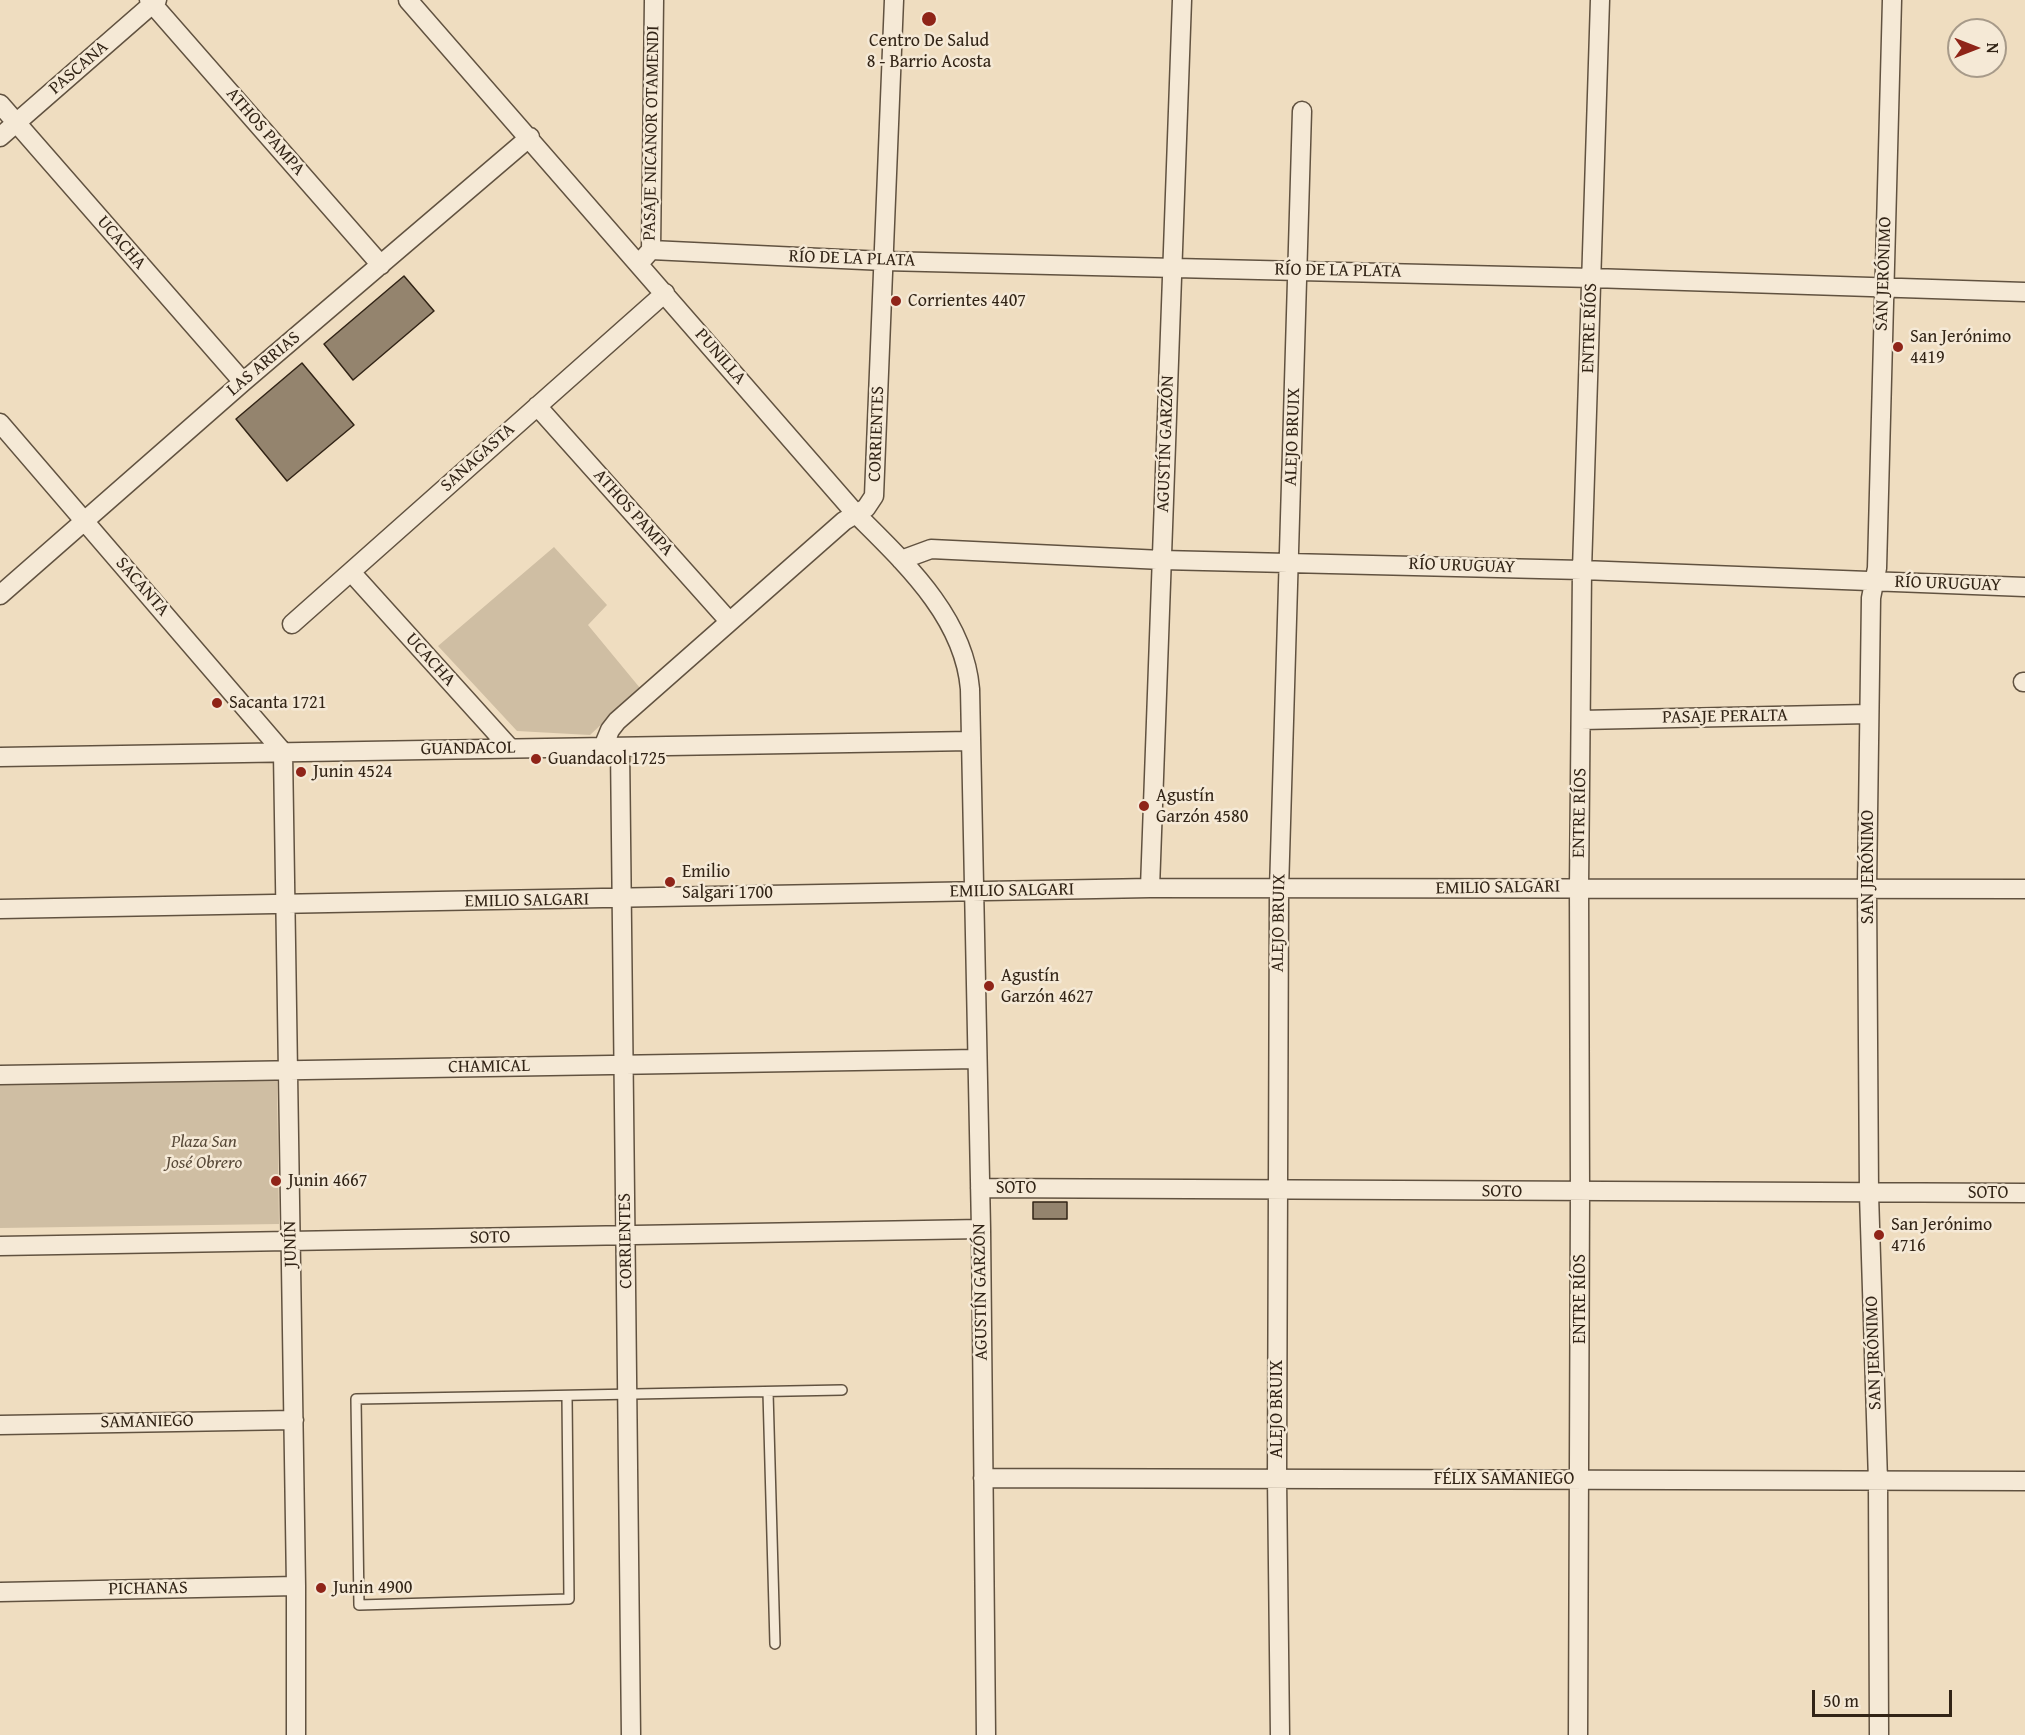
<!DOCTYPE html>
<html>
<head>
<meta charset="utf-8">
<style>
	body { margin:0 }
	#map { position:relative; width:2025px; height:1735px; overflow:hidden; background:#efddc0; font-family:"Gentium Book Plus",serif }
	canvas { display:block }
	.north { position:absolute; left:1947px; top:18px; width:60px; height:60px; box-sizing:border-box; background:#f5e9d6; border:2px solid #a79a89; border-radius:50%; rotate:90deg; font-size:16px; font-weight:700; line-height:24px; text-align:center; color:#322416 }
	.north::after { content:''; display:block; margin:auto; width:21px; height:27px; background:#8f2418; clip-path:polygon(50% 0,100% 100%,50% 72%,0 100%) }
	.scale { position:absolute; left:1812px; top:1690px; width:140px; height:27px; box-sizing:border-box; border:3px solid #322416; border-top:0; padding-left:8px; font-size:18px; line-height:21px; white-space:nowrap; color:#322416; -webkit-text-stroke:4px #f5e9d6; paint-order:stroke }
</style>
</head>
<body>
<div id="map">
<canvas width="2025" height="1735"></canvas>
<div class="north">N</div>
<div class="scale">50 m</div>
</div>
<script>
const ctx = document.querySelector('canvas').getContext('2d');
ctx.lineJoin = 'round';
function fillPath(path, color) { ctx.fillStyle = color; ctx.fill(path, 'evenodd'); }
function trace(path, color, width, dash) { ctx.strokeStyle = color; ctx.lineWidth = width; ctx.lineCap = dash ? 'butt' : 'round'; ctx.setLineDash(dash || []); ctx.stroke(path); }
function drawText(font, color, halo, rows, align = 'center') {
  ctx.font = font + ' "Gentium Book Plus",serif'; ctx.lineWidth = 5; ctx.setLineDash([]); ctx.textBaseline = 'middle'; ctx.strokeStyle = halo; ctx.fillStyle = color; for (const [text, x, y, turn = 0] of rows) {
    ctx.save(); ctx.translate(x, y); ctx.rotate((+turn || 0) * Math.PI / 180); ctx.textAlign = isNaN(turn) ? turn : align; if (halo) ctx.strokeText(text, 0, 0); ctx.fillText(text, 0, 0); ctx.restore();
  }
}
const green = new Path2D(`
	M 554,547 L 607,605 L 588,625 L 640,688 L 590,735 L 517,731 L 438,646 Z
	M 277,1078 L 279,1224 L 0,1228 L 0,1083 Z`);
const building = new Path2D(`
	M 404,276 L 434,311 L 353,380 L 324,344 Z
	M 302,363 L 354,425 L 287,481 L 236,419 Z
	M 1033,1202 L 1067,1202 L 1067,1219 L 1033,1219 Z`);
const service = new Path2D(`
	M 768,1392 L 775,1644
	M 567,1396 L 569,1599 L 359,1605 L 356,1399 C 518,1396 680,1394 842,1390`);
const minor = new Path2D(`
	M 149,0 L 381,265
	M 408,0 L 856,514 C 905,563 964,617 970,689 L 981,1229 L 986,1735
	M 0,104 L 243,382
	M 0,137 L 157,0
	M 651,250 L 884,261 L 1592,278 L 2025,292
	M 643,259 L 651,250 L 654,0
	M 537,406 L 729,621
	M 0,423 L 283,752
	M 901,560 L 931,549 L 1162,560 L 1582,570 L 2025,587
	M 351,572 L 510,748
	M 0,595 L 243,382 L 530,137
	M 292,624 L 665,293
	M 2023,682 L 2025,682
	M 1581,720 L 1869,714
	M 603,747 L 610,730 L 617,721 L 844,521 L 866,508 L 874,496 L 894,0
	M 620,747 L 631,1735
	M 283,752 L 296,1586 L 296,1735
	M 0,757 L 971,741
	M 1150,888 L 1182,0
	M 0,909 L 1150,888 L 2025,889
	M 0,1075 L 977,1059
	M 980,1188 L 2025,1193
	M 0,1246 L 981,1229
	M 0,1425 L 294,1420
	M 983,1478 L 2025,1481
	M 0,1592 L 296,1586
	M 1280,1735 L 1277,1478 L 1279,890 L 1302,111
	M 1578,1735 L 1580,1193 L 1579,887 L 1582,570 L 1600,0
	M 1879,1735 L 1878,1481 L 1869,1194 L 1867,888 L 1871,598 L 1877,568 L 1892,0`);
const markers = [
	[929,19,8,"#8f2418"],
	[896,301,6,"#8f2418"],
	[1898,347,6,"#8f2418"],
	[217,703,6,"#8f2418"],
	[536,759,6,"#8f2418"],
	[301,772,6,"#8f2418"],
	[1144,806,6,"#8f2418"],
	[670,882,6,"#8f2418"],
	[989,986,6,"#8f2418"],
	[276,1181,6,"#8f2418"],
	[1879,1235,6,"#8f2418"],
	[321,1588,6,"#8f2418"]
];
const poiNames = [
	["Centro De Salud",929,41,"center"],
	["8 - Barrio Acosta",929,62,"center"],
	["Corrientes 4407",908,301],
	["San Jerónimo",1910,337],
	["4419",1910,358],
	["Sacanta 1721",229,703],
	["Guandacol 1725",548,759],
	["Junin 4524",313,772],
	["Agustín",1156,796],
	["Garzón 4580",1156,817],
	["Emilio",682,872],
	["Salgari 1700",682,893],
	["Agustín",1001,976],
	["Garzón 4627",1001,997],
	["Junin 4667",288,1181],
	["San Jerónimo",1891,1225],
	["4716",1891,1246],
	["Junin 4900",333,1588]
];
const streetNames = [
	["PASCANA",79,68,-41],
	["ATHOS PAMPA",265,132,49],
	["PASAJE NICANOR OTAMENDI",652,133,-89],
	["UCACHA",121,243,49],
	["RÍO DE LA PLATA",852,259,2],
	["RÍO DE LA PLATA",1338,271,1],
	["SAN JERÓNIMO",1884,274,-88],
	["ENTRE RÍOS",1590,328,-88],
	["PUNILLA",720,357,49],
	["LAS ARRIAS",264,364,-40],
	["CORRIENTES",877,434,-88],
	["ALEJO BRUIX",1293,437,-88],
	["AGUSTÍN GARZÓN",1166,444,-88],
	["SANAGASTA",478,458,-42],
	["ATHOS PAMPA",633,513,48],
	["RÍO URUGUAY",1462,566,2],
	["RÍO URUGUAY",1948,584,2],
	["SACANTA",142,587,49],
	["UCACHA",430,660,48],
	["PASAJE PERALTA",1725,717,-1],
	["GUANDACOL",468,749,-1],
	["ENTRE RÍOS",1580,813,-89],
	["SAN JERÓNIMO",1868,867,-90],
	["EMILIO SALGARI",1498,888,-1],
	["EMILIO SALGARI",1012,891,-1],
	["EMILIO SALGARI",527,901,-1],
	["ALEJO BRUIX",1279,923,-89],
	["CHAMICAL",489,1067,-1],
	["SOTO",1016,1188],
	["SOTO",1502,1192,1],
	["SOTO",1988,1193],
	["SOTO",490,1238,-1],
	["CORRIENTES",626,1241,-91],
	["JUNÍN",291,1244,-91],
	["AGUSTÍN GARZÓN",981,1292,-91],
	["ENTRE RÍOS",1580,1299,-90],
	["SAN JERÓNIMO",1874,1353,-92],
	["ALEJO BRUIX",1277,1409,-90],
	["SAMANIEGO",147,1422,-1],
	["FÉLIX SAMANIEGO",1504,1479],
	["PICHANAS",148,1589,-1]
];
const parkNames = [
	["Plaza San",204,1142],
	["José Obrero",204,1163]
];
fillPath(green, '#cfbea3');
fillPath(building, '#94846e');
trace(building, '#322416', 1.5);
trace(service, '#615240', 12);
trace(minor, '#615240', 21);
trace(service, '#f5e9d6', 9);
trace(minor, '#f5e9d6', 18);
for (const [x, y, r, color] of markers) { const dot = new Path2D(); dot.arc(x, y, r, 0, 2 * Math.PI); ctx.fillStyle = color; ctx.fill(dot); trace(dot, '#f5e9d6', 2); }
drawText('18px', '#322416', '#f5e9d6', poiNames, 'left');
drawText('18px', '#322416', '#f5e9d6', streetNames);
drawText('italic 18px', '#594a39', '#f5e9d6', parkNames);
</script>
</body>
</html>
